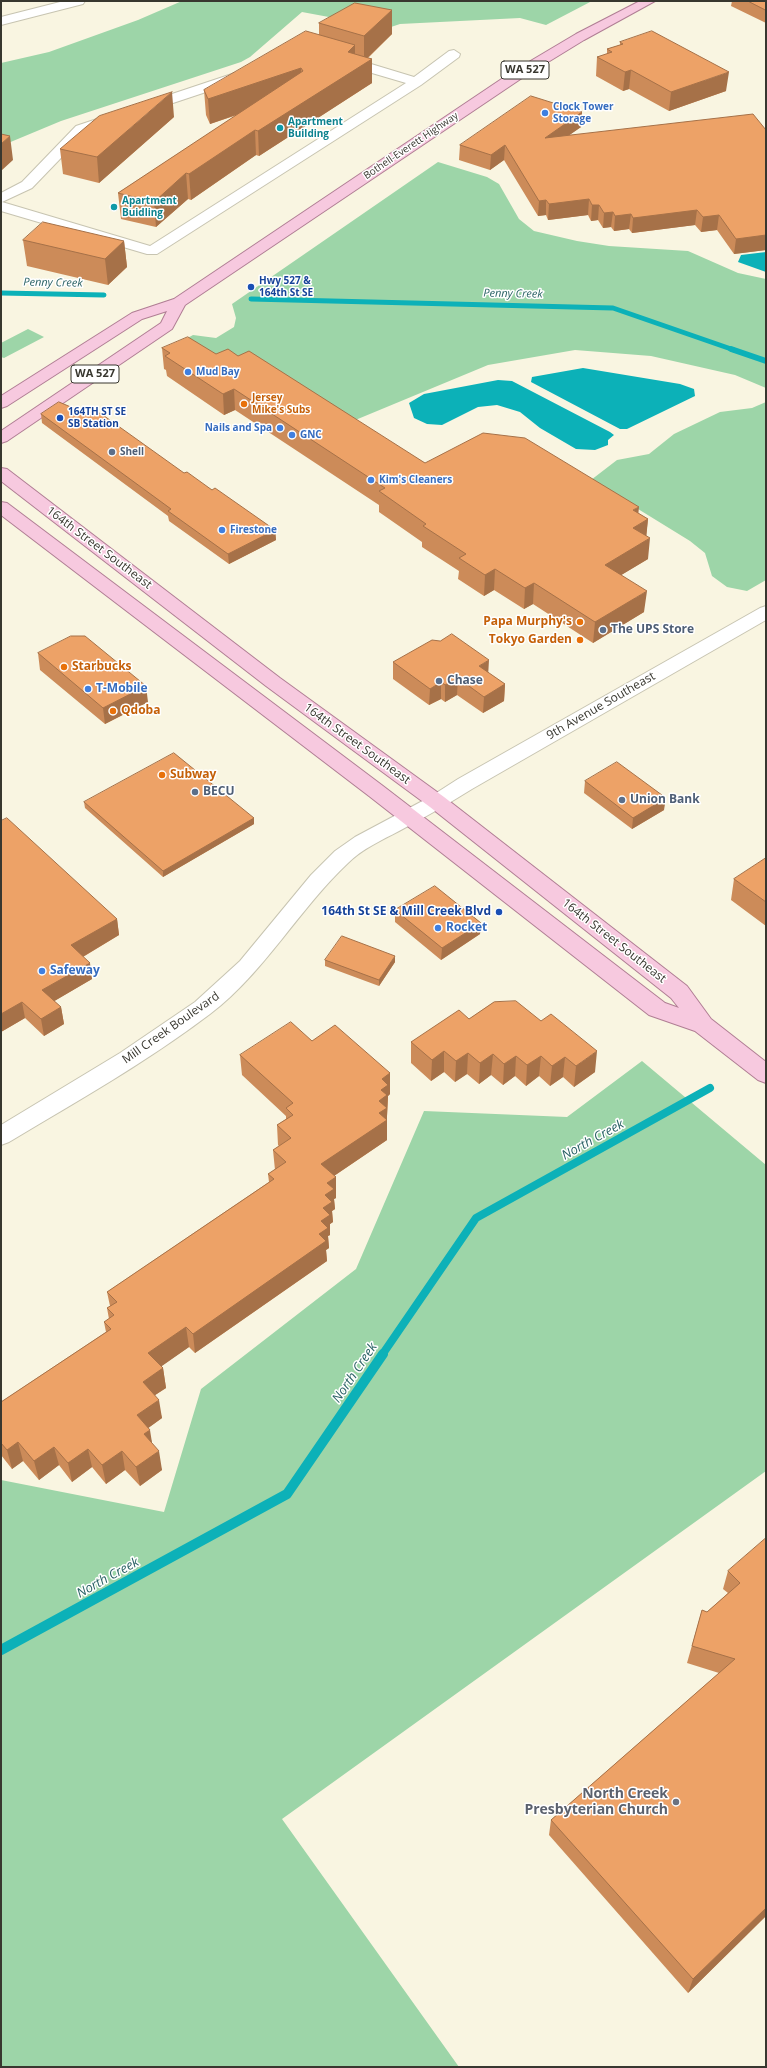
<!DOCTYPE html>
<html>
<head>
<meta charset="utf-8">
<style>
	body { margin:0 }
	#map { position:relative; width:767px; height:2068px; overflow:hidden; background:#f9f5e1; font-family:"Open Sans",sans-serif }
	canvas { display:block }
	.frame { position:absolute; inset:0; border:2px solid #38372f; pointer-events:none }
</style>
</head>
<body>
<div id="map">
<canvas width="767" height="2068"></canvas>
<div class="frame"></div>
</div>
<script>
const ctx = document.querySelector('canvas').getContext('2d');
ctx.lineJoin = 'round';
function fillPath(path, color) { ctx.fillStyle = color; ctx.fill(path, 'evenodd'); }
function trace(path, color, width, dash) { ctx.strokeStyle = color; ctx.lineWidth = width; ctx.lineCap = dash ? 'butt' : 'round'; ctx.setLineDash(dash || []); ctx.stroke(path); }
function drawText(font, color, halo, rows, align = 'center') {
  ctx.font = font + ' "Open Sans",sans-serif'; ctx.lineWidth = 3; ctx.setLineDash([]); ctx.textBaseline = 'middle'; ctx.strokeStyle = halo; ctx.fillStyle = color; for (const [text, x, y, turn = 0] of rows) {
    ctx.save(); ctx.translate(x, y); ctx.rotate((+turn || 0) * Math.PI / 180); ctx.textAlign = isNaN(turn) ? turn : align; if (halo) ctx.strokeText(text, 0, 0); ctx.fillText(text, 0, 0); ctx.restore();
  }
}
const green = new Path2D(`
	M 182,1 L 592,1 L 546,25 L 520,18 L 400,24 L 388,28 L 302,12 L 250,57 L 241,62 L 61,121 L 1,146 L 1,63 L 49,52 L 138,20 Z
	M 438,162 L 487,177 L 499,184 L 519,219 L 534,231 L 577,241 L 609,246 L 688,251 L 738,273 L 766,279 L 766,388 L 735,375 L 651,356 L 575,350 L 488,365 L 353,421 L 230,368 L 184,340 L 193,335 L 216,338 L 234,327 L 236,318 L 232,304 Z
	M 28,329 L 44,337 L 4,358 L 1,357 L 1,343 Z
	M 766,402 L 766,580 L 747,591 L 727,587 L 712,576 L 705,553 L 690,541 L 591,480 L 617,460 L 649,454 L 674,434 L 720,412 L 752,408 Z
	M 642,1061 L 766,1165 L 766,1471 L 282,1819 L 459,2067 L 1,2067 L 1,1480 L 164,1512 L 201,1389 L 356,1269 L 424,1111 L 567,1117 Z`);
const water = new Path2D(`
	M 766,252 L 766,272 L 738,262 L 741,255 Z
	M 583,368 L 680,384 L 694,389 L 695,396 L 627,429 L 620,429 L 531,382 L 532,377 Z
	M 498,380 L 512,381 L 610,432 L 614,435 L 608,440 L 608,445 L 595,450 L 576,449 L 540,428 L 520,412 L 497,405 L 478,407 L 442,425 L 427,424 L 414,418 L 409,403 L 424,394 Z`);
const streamFar3 = new Path2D(`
	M 1,293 L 104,295
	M 251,299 L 613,308 L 734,350`);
const streamFar2 = new Path2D(`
	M 731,349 L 766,361`);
const streamFar1 = new Path2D(`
	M 382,1355 L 476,1218 L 710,1088`);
const stream = new Path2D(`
	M 1,1650 L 287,1494 L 383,1354`);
const minor = new Path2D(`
	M 64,1 L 85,1 L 83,4 L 1,25 L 1,17 Z
	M 454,50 L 460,54 L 459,57 L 421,85 L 157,254 L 147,254 L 1,211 L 1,193 L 22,182 L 76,126 L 235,73 L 245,73 L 246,76 L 245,79 L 86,132 L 32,188 L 2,202 L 150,246 L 406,83 L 338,63 L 337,60 L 338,57 L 348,57 L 414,77 L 449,51 Z
	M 766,606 L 766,620 L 472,789 C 448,804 424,818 399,831 C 382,840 362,849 348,863 C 298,910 265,972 210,1014 C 147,1062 77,1101 9,1142 L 1,1145 L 1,1125 L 120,1053 L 195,1002 L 240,961 L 311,875 L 335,851 L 355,837 L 430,797 L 458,779 L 760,608 Z`);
const major = new Path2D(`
	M 640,1 L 655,1 L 584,40 L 522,78 L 185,305 L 172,329 L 7,441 L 1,443 L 1,431 L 161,323 L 167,311 L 142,319 L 7,406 L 1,408 L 1,396 L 132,313 L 174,299 L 512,72 L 576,34 Z
	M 1,468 L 7,469 L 280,678 L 444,797 L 687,986 L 711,1019 L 766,1062 L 766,1083 L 758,1080 L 695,1031 L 649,1015 L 369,796 L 1,515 L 1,502 L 7,503 L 383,786 L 665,1003 L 679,1008 L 671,998 L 430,807 L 266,686 L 1,481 Z`);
const wall = new Path2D(`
	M 732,1 L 766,1 L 766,23 L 731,6 Z
	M 392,10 L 392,34 L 368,58 L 372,59 L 372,83 L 259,156 L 256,155 L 191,200 L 188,199 L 156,227 L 121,219 L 118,193 L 237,115 L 210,124 L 206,115 L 204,90 L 319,35 L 319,23 Z
	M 620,42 L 726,91 L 669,111 L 629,89 L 623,91 L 596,76 L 597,57 L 607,54 L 607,49 L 620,45 Z
	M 582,112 L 581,127 L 569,135 L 766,130 L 766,250 L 734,254 L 717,230 L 701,232 L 695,225 L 632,233 L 629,229 L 614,231 L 611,227 L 603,228 L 598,220 L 591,221 L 588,215 L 548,220 L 546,215 L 538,216 L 504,160 L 490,170 L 459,160 L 460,145 Z
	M 174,117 L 99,183 L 63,174 L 60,149 Z
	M 23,240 L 124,241 L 127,267 L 108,285 L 27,266 Z
	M 162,348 L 216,354 L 238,356 L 425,463 L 638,513 L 648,519 L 646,536 L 648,559 L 621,575 L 644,612 L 593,643 L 533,604 L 524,609 L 494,590 L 484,596 L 458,579 L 459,571 L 422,547 L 422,542 L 379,512 L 379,505 L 235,410 L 224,415 L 167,376 L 166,370 L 164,369 Z
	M 41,414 L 184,473 L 212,490 L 275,530 L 276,540 L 229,564 L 169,521 L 168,516 L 42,423 Z
	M 38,653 L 148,702 L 105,724 L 40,670 Z
	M 393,662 L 488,673 L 505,684 L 504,701 L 483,713 L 457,695 L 445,702 L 441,699 L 429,705 L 393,679 Z
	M 585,781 L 664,810 L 632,829 L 584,793 Z
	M 84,802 L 254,818 L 254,824 L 163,877 L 85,808 Z
	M 1,821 L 117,919 L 119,935 L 83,957 L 92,979 L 54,1001 L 61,1007 L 64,1024 L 44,1036 L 25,1018 L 1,1032 Z
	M 766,858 L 766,926 L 731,900 L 734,879 Z
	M 395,910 L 481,923 L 480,934 L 441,960 L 395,922 Z
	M 325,960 L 395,962 L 379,986 L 325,966 Z
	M 494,1002 L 595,1072 L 574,1087 L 563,1077 L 550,1086 L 539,1076 L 526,1086 L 515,1076 L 503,1085 L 491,1075 L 479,1084 L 467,1074 L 455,1082 L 444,1072 L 431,1081 L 411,1063 L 411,1042 L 469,1019 Z
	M 312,1041 L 390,1073 L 390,1094 L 388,1096 L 387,1116 L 387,1140 L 334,1176 L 336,1177 L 336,1198 L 334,1199 L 335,1209 L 332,1211 L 333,1222 L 330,1224 L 330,1235 L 328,1236 L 329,1248 L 326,1250 L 327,1261 L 195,1353 L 189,1347 L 161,1366 L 163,1368 L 166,1388 L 155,1395 L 162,1418 L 148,1428 L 152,1443 L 162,1470 L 140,1486 L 125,1470 L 106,1484 L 92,1467 L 72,1482 L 59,1465 L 39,1480 L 23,1461 L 12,1469 L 1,1455 L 1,1402 L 106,1332 L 104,1322 L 109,1319 L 107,1308 L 110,1306 L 107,1292 L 269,1182 L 268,1174 L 275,1170 L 273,1150 L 279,1146 L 278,1145 L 277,1125 L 286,1119 L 286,1116 L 242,1075 L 240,1055 Z
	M 766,1538 L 766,1916 L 688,1993 L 549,1835 L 551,1820 L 719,1673 L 687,1663 L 702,1610 L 707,1612 L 728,1593 L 723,1589 L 728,1571 Z`);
const shadedWall = new Path2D(`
	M 392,10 L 392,34 L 364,61 L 364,36 Z
	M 355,45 L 355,69 L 372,59 L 372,83 L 259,156 L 258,131 Z
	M 301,68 L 302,92 L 210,124 L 208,99 Z
	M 631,70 L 629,89 L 623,91 L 625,72 Z
	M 729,72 L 726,91 L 669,111 L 671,92 Z
	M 172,92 L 174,117 L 99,183 L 97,157 Z
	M 582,112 L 581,127 L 544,153 L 545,138 Z
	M 255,130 L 256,155 L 191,200 L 189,174 Z
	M 10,136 L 13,160 L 1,171 L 1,144 Z
	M 505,145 L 504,160 L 490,170 L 491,155 Z
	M 186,173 L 188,199 L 156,227 L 154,202 Z
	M 589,199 L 588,215 L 548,220 L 549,204 Z
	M 546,200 L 546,215 L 538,216 L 539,201 Z
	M 592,205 L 599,205 L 598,220 L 591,221 Z
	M 697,210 L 695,225 L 632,233 L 633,218 Z
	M 613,212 L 611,227 L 603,228 L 604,213 Z
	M 631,214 L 629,229 L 614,231 L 615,216 Z
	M 719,215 L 717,230 L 701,232 L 703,217 Z
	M 766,235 L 766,250 L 734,254 L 736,239 Z
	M 124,241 L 127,267 L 108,285 L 105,259 Z
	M 234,389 L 235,410 L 224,415 L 223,394 Z
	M 639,507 L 637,526 L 648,519 L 646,540 L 633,530 L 633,510 Z
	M 275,530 L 276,540 L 229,564 L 228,554 Z
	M 650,538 L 648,559 L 603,586 L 605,565 Z
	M 495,569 L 494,590 L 484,596 L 485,575 Z
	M 534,583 L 533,604 L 524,609 L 525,588 Z
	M 647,591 L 644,612 L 593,643 L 595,622 Z
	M 489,660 L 488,677 L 479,666 Z
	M 458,678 L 457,695 L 445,702 L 445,685 Z
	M 441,682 L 441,699 L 429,705 L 430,689 Z
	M 505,684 L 504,701 L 483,713 L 484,697 Z
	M 146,686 L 148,702 L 105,724 L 103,708 Z
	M 666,798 L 664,810 L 632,829 L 633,818 Z
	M 254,818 L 254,824 L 163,877 L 163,871 Z
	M 117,919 L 119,935 L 74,962 L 71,945 Z
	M 481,923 L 480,934 L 441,960 L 442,948 Z
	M 395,956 L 395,962 L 379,986 L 379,980 Z
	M 90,963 L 92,979 L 46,1006 L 42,990 Z
	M 22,1002 L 25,1018 L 1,1032 L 1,1014 Z
	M 61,1007 L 64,1024 L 44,1036 L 41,1019 Z
	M 444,1051 L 444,1072 L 431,1081 L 432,1060 Z
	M 597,1051 L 595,1072 L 574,1087 L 576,1066 Z
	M 468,1053 L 467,1074 L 455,1082 L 456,1061 Z
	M 493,1054 L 491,1075 L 479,1084 L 480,1063 Z
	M 516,1056 L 515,1076 L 503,1085 L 504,1064 Z
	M 541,1056 L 539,1076 L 526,1086 L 527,1065 Z
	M 565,1057 L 563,1077 L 550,1086 L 552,1066 Z
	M 390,1073 L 390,1094 L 388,1096 L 387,1116 L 387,1140 L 322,1184 L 321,1164 L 379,1101 L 382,1079 Z
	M 336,1177 L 336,1198 L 334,1199 L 335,1209 L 332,1211 L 333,1222 L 330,1224 L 330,1235 L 328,1236 L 329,1248 L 326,1250 L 327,1261 L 195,1353 L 193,1334 L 319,1234 L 325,1195 L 327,1183 Z
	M 186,1327 L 189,1347 L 152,1373 L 148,1353 Z
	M 163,1368 L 166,1388 L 146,1401 L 143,1382 Z
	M 159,1400 L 162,1418 L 140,1434 L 137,1415 Z
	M 150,1430 L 153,1449 L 144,1434 Z
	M 18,1442 L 23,1461 L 12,1469 L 7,1450 Z
	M 54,1447 L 59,1465 L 39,1480 L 34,1461 Z
	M 88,1449 L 92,1467 L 72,1482 L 68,1463 Z
	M 122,1451 L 125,1470 L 106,1484 L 102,1465 Z
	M 159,1451 L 162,1470 L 140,1486 L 136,1467 Z
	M 766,1908 L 766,1916 L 688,1993 L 693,1979 Z`);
const building = new Path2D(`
	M 748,1 L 766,1 L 766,10 Z
	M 355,3 L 392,10 L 364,36 L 319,23 Z
	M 306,31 L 355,45 L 348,52 L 372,59 L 258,131 L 255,130 L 189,174 L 186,173 L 154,202 L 118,193 L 303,71 L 301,68 L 208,99 L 204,90 Z
	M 652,31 L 729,72 L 671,92 L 631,70 L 625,72 L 597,57 L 612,52 L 607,49 L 623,44 L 620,42 Z
	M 172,92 L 97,157 L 60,149 L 99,116 Z
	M 531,96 L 582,112 L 545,138 L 753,114 L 766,130 L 766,235 L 736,239 L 719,215 L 703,217 L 697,210 L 633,218 L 631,214 L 615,216 L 613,212 L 604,213 L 599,205 L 592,205 L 589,199 L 549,204 L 546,200 L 539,201 L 505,145 L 491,155 L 460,145 Z
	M 1,134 L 10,136 L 1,144 Z
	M 43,222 L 124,241 L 105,259 L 23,240 Z
	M 188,337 L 216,354 L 228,349 L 238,356 L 249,351 L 425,463 L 483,433 L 525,438 L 639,507 L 633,510 L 648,519 L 633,528 L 650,538 L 605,565 L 647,591 L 595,622 L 534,583 L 525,588 L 495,569 L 485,575 L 459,558 L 466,554 L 423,526 L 426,524 L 379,491 L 385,488 L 234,389 L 223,394 L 165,356 L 170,353 L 162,348 Z
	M 59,402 L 92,416 L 100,413 L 184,473 L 187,472 L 212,490 L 215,488 L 275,530 L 228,554 L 168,511 L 171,509 L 41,414 Z
	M 452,634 L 489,660 L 479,666 L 505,684 L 484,697 L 458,678 L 445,685 L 441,682 L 430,689 L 393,662 L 432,640 L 440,641 Z
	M 71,636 L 85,636 L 146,686 L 103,708 L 38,653 Z
	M 174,753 L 254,818 L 163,871 L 84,802 Z
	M 617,762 L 666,798 L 633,818 L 585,781 Z
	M 7,818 L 117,919 L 71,945 L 90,963 L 42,990 L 61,1007 L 41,1019 L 22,1002 L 1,1014 L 1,821 Z
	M 766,858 L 766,902 L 734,879 Z
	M 435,886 L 481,923 L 442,948 L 395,910 Z
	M 342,936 L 395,956 L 379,980 L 325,960 Z
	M 516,1001 L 541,1021 L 551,1014 L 597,1051 L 576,1066 L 565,1057 L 552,1066 L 541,1056 L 527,1065 L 516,1056 L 504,1064 L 493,1054 L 480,1063 L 468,1053 L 456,1061 L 444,1051 L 432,1060 L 411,1042 L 459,1010 L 469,1019 L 494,1002 Z
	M 291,1022 L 312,1041 L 335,1025 L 390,1073 L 382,1079 L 388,1085 L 381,1090 L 387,1095 L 379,1101 L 387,1108 L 379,1113 L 387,1120 L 321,1164 L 336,1177 L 327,1183 L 334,1189 L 325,1195 L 332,1202 L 323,1208 L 330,1215 L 321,1221 L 328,1228 L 319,1234 L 326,1241 L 193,1334 L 186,1327 L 148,1353 L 163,1368 L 143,1382 L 159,1400 L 137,1415 L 150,1430 L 144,1434 L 159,1451 L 136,1467 L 122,1451 L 102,1465 L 88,1449 L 68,1463 L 54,1447 L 34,1461 L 18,1442 L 7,1450 L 1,1443 L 1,1402 L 111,1329 L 104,1322 L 114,1315 L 107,1308 L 117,1302 L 107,1292 L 274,1179 L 268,1174 L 286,1162 L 273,1150 L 291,1138 L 277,1125 L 293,1115 L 286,1108 L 293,1103 L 240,1055 Z
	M 766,1538 L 766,1908 L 693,1979 L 551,1820 L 735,1659 L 692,1646 L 702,1610 L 707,1612 L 740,1583 L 728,1571 Z`);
const markers = [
	[545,113,4,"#3f7fe0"],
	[280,128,4,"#0f9aa8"],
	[114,207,4,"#0f9aa8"],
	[251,287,4,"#1a4fb4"],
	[188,372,4,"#3f7fe0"],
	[244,404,4,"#e8710a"],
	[60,418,4,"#1a4fb4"],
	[280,428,4,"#3f7fe0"],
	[292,435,4,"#3f7fe0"],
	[112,452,4,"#5c6f8a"],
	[371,480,4,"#3f7fe0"],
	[222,530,4,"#3f7fe0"],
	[580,622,4,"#e8710a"],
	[603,630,4,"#5c6f8a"],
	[580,640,4,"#e8710a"],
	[64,667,4,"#e8710a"],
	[439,681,4,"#5c6f8a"],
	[88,689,4,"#3f7fe0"],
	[113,711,4,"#e8710a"],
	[162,775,4,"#e8710a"],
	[195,792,4,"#5c6f8a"],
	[622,800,4,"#5c6f8a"],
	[499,912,4,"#1a4fb4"],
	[438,928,4,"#3f7fe0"],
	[42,971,4,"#3f7fe0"],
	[676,1802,4,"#6b7280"]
];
const farShopnames = [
	["Clock Tower",553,107],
	["Storage",553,119],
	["Mud Bay",196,372],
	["Nails and Spa",272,428,"right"],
	["GNC",300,435],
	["Kim's Cleaners",379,480],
	["Firestone",230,530]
];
const farCulturenames = [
	["Apartment",288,122],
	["Building",288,134],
	["Apartment",122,201],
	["Buidling",122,213]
];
const farStreetnames = [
	["Bothell-Everett Highway",411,146,-34]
];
const farTransitnames = [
	["Hwy 527 &",259,281],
	["164th St SE",259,293],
	["164TH ST SE",68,412],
	["SB Station",68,424]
];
const farFoodnames = [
	["Jersey",252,398],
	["Mike's Subs",252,410]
];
const farServicenames = [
	["Shell",120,452]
];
const shields = [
	[525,70,48],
	[95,374,48]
];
const shieldNames = [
	["WA 527",525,70],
	["WA 527",95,374]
];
const farWaternames = [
	["Penny Creek",53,283,1],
	["Penny Creek",513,294,1]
];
const streetNames = [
	["164th Street Southeast",99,548,37],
	["9th Avenue Southeast",601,706,-30],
	["164th Street Southeast",357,744,36],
	["164th Street Southeast",614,941,38],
	["Mill Creek Boulevard",171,1028,-35]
];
const foodNames = [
	["Papa Murphy's",572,622,"right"],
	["Tokyo Garden",572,640,"right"],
	["Starbucks",72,667],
	["Qdoba",121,711],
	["Subway",170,775]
];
const serviceNames = [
	["The UPS Store",611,630],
	["Chase",447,681],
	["BECU",203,792],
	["Union Bank",630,800]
];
const shopNames = [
	["T-Mobile",96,689],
	["Rocket",446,928],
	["Safeway",50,971]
];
const transitNames = [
	["164th St SE & Mill Creek Blvd",491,912]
];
const waterNames = [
	["North Creek",593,1140,-29],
	["North Creek",355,1373,-56],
	["North Creek",108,1578,-29]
];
const nearWorshipnames = [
	["North Creek",668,1794],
	["Presbyterian Church",668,1810]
];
fillPath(green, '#9dd5a8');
fillPath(water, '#0cb1b8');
trace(streamFar3, '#0cb1b8', 5);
trace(streamFar2, '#0cb1b8', 6);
trace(streamFar1, '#0cb1b8', 8);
trace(stream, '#0cb1b8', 10);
trace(minor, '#c7c4b1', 2);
trace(major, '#b07e94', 2);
fillPath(minor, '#fff');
fillPath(major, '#f7c9df');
fillPath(wall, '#cc8b59');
fillPath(shadedWall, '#a67148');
fillPath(building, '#eda267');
trace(building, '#a67148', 1);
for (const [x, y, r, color] of markers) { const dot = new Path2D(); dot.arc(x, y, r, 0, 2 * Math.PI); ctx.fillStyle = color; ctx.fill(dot); trace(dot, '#fff', 1.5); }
drawText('bold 10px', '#366cbe', '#fff', farShopnames, 'left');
drawText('bold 10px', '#0d838f', '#fff', farCulturenames, 'left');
drawText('10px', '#38372f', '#fff', farStreetnames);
drawText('bold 10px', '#164399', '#fff', farTransitnames, 'left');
drawText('bold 10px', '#c56008', '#fff', farFoodnames, 'left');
drawText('bold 10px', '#4e5e75', '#fff', farServicenames, 'left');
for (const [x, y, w] of shields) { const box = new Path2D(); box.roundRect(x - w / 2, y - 9, w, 18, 3); ctx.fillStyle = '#fff'; ctx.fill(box); trace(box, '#38372f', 1); }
drawText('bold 11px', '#38372f', null, shieldNames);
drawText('italic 11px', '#2a6265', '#fff', farWaternames);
drawText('12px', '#38372f', '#fff', streetNames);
drawText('bold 12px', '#c56008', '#fff', foodNames, 'left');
drawText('bold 12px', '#4e5e75', '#fff', serviceNames, 'left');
drawText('bold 12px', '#366cbe', '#fff', shopNames, 'left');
drawText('bold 12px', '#164399', '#fff', transitNames, 'right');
drawText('italic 13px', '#2a6265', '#fff', waterNames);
drawText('bold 14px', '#5b616d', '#fff', nearWorshipnames, 'right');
</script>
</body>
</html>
